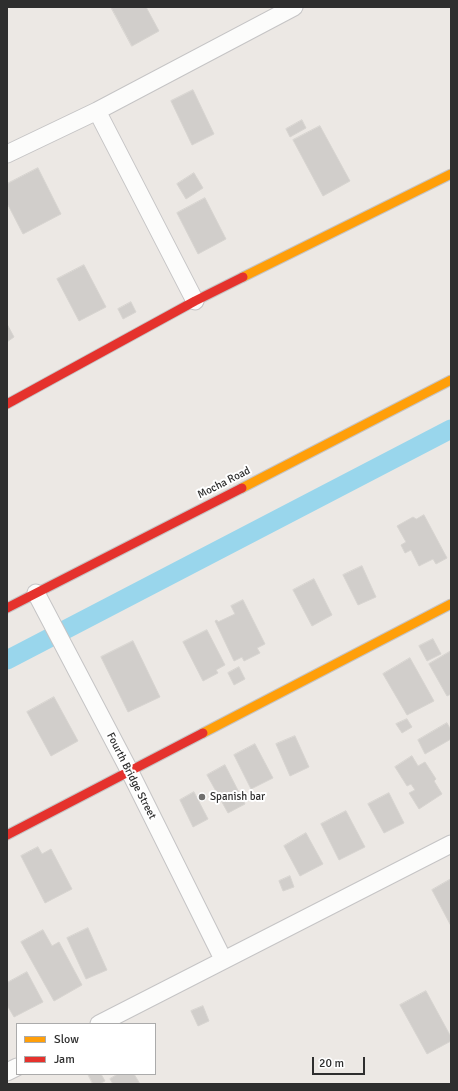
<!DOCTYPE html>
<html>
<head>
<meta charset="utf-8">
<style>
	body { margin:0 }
	#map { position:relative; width:458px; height:1091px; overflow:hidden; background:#ece8e4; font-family:Signika,sans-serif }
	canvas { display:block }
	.frame { position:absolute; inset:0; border:8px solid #2e2e2e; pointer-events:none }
	.legend { position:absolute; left:16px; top:1023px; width:140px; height:52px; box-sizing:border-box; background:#fff; border:1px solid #ababab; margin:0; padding:5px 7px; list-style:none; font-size:12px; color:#2e2e2e }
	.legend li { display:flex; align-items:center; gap:8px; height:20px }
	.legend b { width:20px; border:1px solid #ababab }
	.scale { position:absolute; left:312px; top:1057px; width:53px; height:18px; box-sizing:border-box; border:2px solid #2e2e2e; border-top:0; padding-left:5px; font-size:12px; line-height:14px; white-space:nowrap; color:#2e2e2e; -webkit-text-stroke:3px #fff; paint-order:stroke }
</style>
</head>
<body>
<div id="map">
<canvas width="458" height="1091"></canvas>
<div class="frame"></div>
<ul class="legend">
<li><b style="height:5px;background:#ff9f0a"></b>Slow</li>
<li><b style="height:5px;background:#e5322d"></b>Jam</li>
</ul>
<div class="scale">20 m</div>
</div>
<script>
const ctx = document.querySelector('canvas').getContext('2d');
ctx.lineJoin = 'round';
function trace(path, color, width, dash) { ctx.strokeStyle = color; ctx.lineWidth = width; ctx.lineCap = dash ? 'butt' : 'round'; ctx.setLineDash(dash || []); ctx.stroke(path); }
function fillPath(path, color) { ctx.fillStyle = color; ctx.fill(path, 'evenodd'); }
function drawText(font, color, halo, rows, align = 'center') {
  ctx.font = font + ' Signika,sans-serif'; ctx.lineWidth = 4; ctx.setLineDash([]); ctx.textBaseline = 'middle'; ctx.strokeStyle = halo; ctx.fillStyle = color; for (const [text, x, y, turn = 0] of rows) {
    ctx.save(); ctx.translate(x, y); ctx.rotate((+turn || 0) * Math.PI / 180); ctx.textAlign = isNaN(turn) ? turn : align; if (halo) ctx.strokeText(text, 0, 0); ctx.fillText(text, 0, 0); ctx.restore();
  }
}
const canal = new Path2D(`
	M 7,660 L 451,429`);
const building = new Path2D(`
	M 111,7 L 146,7 L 159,31 L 132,46 Z
	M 193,90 L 214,134 L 192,145 L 171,101 Z
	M 302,120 L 306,128 L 290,137 L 286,129 Z
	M 320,126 L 350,181 L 323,196 L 293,140 Z
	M 38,168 L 61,214 L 23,234 L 7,203 L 7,184 Z
	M 194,173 L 203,188 L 186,199 L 177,184 Z
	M 205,198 L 226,239 L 198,254 L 177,213 Z
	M 84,265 L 106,307 L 79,321 L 57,279 Z
	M 131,302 L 136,312 L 123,319 L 118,309 Z
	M 7,324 L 14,337 L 7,342 Z
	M 424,515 L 447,558 L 436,564 L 433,559 L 419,566 L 411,550 L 405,553 L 401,545 L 406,542 L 397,526 L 413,517 L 416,519 Z
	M 362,566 L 376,597 L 358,605 L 343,575 Z
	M 314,579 L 332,615 L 312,626 L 293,590 Z
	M 243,600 L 265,644 L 257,648 L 260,653 L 244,661 L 242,657 L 234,661 L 215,621 L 217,620 L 218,622 L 235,614 L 231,606 Z
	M 207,630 L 225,665 L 216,670 L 218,673 L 203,681 L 183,642 Z
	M 433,639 L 441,654 L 427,661 L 419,646 Z
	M 133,641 L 160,697 L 128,712 L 101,657 Z
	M 451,651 L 451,694 L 447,696 L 429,664 Z
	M 410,658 L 434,701 L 407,715 L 383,674 Z
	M 239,667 L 245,679 L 234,685 L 228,673 Z
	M 54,697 L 78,741 L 51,756 L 27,712 Z
	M 407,719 L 412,727 L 402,733 L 396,724 Z
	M 447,723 L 451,730 L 451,739 L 425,754 L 418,740 Z
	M 295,736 L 309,767 L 290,776 L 276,744 Z
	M 255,744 L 273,778 L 251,789 L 234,755 Z
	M 412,756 L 418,766 L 425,762 L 436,779 L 434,781 L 442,794 L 419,809 L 409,793 L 415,790 L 411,784 L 407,786 L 395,767 Z
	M 225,765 L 245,804 L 228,813 L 207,775 Z
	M 194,792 L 208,819 L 193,827 L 180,800 Z
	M 389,793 L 404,823 L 384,833 L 368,804 Z
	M 346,811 L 365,847 L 339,860 L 321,824 Z
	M 306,833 L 323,864 L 300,876 L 284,846 Z
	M 38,847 L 42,854 L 51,849 L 72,889 L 45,903 L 21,856 Z
	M 290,876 L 294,887 L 283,891 L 279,881 Z
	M 451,879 L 451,926 L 432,890 Z
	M 88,928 L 107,970 L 86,979 L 67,938 Z
	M 43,930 L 52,946 L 59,942 L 82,985 L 54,1001 L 21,942 Z
	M 27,972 L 43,1002 L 14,1017 L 7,1005 L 7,983 Z
	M 426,991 L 451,1037 L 451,1041 L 427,1054 L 400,1005 Z
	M 203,1006 L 209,1021 L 198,1026 L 191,1011 Z
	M 88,1074 L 101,1074 L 105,1081 L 99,1084 L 93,1084 Z
	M 118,1074 L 134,1074 L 140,1084 L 113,1084 L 110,1079 Z`);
const street = new Path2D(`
	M 97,111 L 195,301
	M 7,154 L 97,111 L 294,7
	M 36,593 L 129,770 L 223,959
	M 99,1024 L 451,844
	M 7,1072 L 17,1067`);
const slow = new Path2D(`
	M 243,277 L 451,174
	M 242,488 L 451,380
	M 203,733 L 451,604`);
const jam = new Path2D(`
	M 7,404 L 195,301 L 243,277
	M 7,608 L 242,488
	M 7,835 L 203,733`);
const markers = [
	[202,797,4,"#706f6e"]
];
const streetNames = [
	["Mocha Road",224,483,-27],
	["Fourth Bridge Street",131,776,63]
];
const poiNames = [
	["Spanish bar",210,797]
];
trace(canal, '#99d6ec', 19);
fillPath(building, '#d1cecb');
trace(building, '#d7d4d0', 1);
trace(street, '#c5c4c5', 19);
trace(slow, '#c5c4c5', 11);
trace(jam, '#c5c4c5', 11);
trace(street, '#fcfcfb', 17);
trace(slow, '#ff9f0a', 9);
trace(jam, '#e5322d', 9);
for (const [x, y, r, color] of markers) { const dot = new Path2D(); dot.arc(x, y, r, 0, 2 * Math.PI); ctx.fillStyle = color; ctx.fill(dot); trace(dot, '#fff', 1.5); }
drawText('11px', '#2e2e2e', '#fff', streetNames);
drawText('11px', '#2e2e2e', '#fff', poiNames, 'left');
</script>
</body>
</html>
